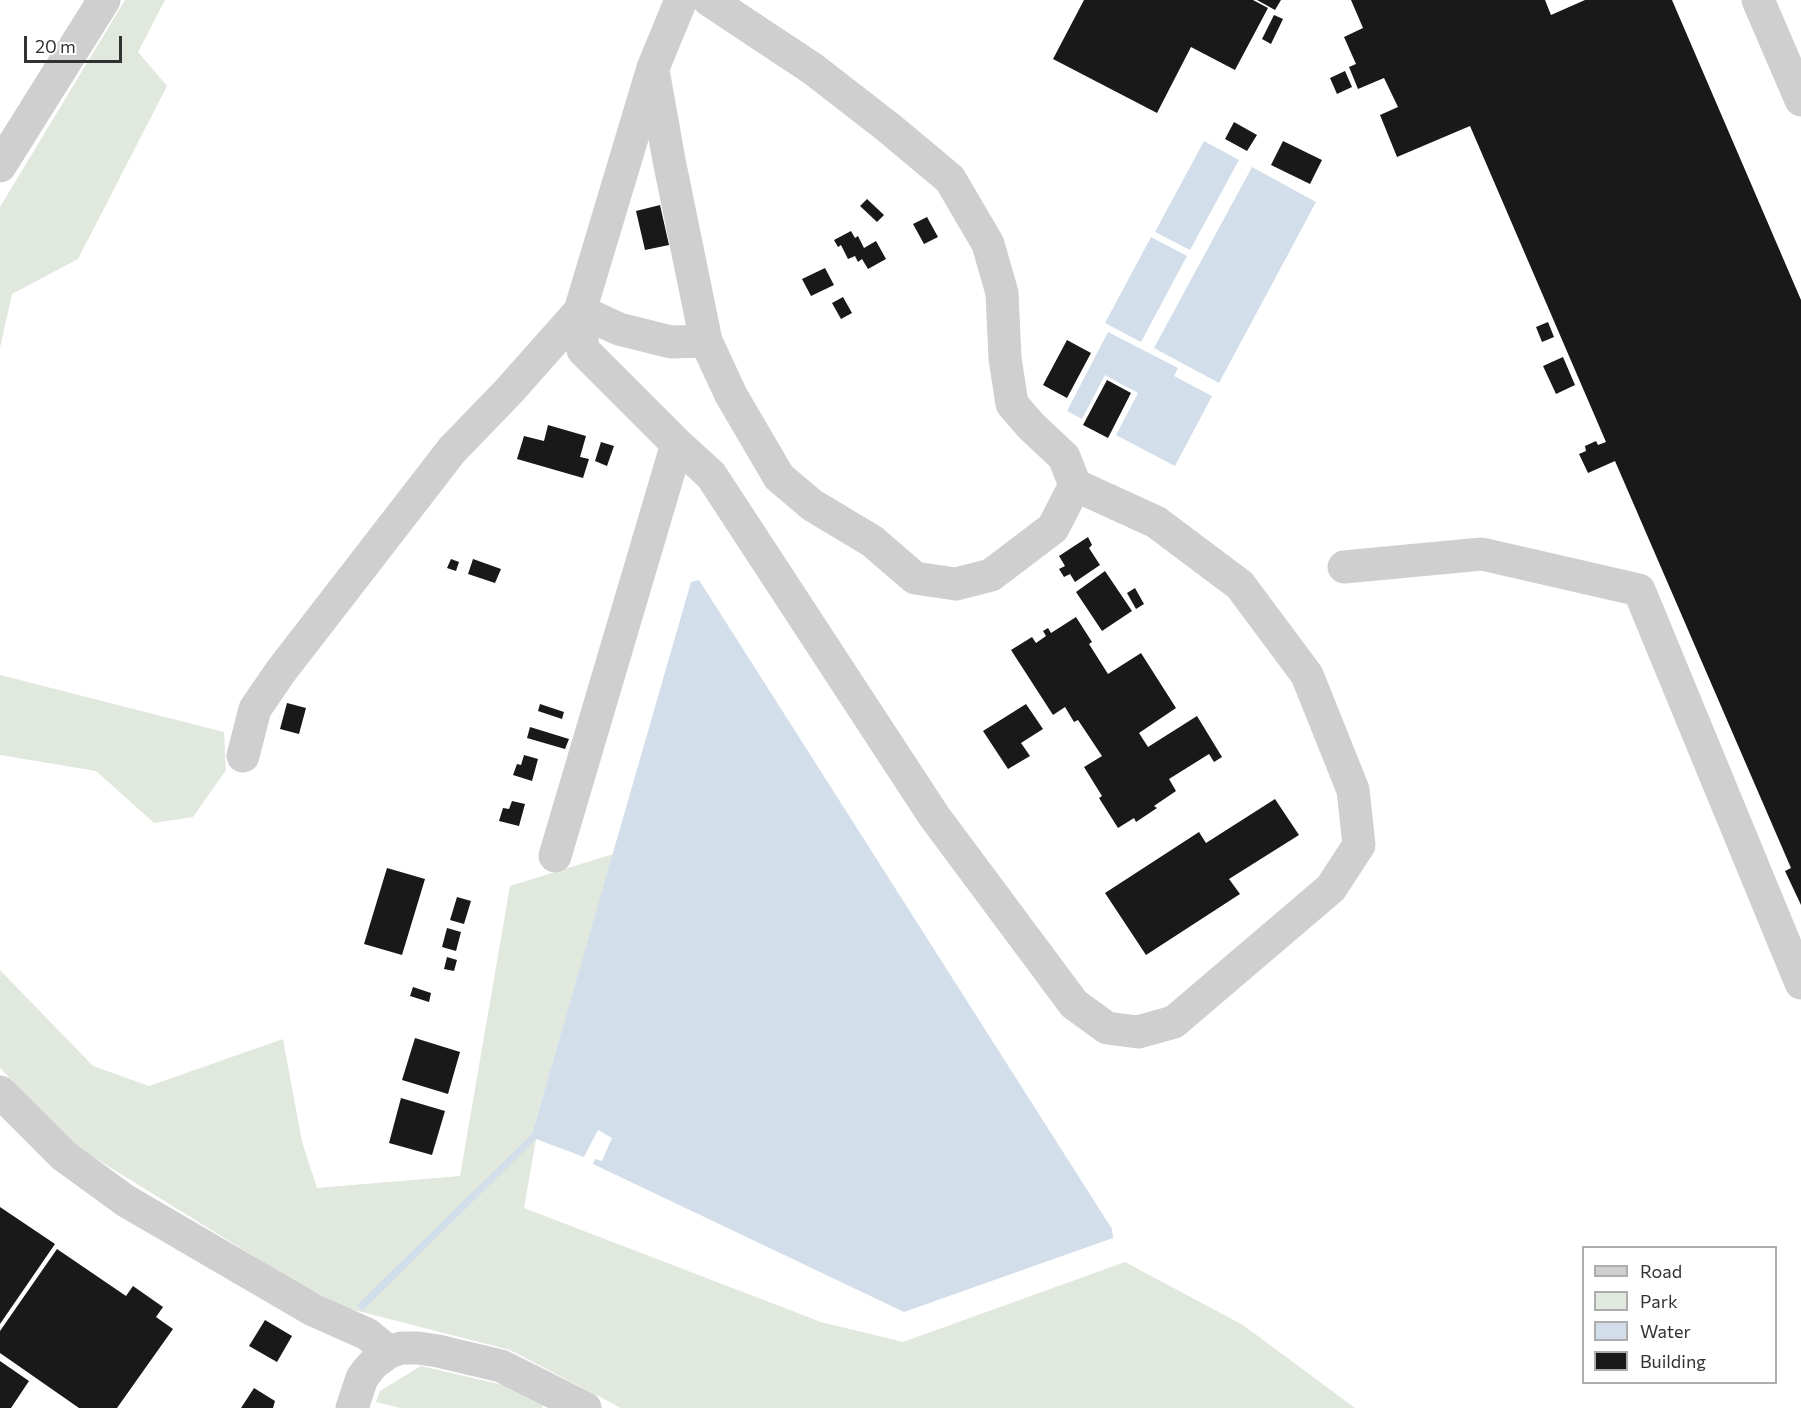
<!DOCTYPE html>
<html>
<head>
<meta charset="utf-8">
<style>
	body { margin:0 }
	#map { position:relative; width:1801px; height:1408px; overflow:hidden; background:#fff; font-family:Commissioner,sans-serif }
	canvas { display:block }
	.legend { position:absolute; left:1582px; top:1246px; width:195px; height:138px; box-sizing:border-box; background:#fff; border:2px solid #adadad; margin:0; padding:8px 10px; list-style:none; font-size:18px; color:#323232 }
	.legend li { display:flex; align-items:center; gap:12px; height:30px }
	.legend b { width:30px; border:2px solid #adadad }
	.scale { position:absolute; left:24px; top:36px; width:98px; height:27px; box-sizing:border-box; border:3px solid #323232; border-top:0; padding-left:8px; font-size:18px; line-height:21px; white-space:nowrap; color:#323232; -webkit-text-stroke:4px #fff; paint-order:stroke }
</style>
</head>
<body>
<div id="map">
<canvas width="1801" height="1408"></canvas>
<ul class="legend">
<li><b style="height:8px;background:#cfcfcf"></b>Road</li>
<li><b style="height:16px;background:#e1e8dd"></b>Park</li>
<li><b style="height:16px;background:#d2deea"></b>Water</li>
<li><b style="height:16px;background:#191919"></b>Building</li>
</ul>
<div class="scale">20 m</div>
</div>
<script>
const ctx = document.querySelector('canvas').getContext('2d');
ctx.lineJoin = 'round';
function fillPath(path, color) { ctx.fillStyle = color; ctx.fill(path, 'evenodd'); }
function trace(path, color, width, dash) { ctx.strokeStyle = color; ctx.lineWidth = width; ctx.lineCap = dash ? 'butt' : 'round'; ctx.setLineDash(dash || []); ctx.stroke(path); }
const green = new Path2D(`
	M 125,0 L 165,0 L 138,52 L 167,86 L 78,259 L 12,294 L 0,348 L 0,207 Z
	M 0,675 L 224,732 L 226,770 L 193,817 L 154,823 L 96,771 L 0,755 Z
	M 613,854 L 532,1134 L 536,1139 L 524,1208 L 821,1322 L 903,1342 L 1125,1262 L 1243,1325 L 1355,1408 L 621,1408 L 510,1350 L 331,1304 L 74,1145 L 0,1068 L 0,970 L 93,1066 L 149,1086 L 283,1039 L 302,1142 L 317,1188 L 460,1176 L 510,886 Z
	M 421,1366 L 503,1385 L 543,1405 L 542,1408 L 400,1408 L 376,1402 L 380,1391 Z`);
const water = new Path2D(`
	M 1204,141 L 1239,160 L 1190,250 L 1155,232 Z
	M 1252,167 L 1316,202 L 1219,383 L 1154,348 Z
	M 1151,237 L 1187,256 L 1141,342 L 1105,323 Z
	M 1108,332 L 1178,368 L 1174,376 L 1212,396 L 1175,466 L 1116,435 L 1138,393 L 1105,375 L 1082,419 L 1067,411 Z
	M 699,580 L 1112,1229 L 1113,1238 L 904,1312 L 593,1164 L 595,1159 L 602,1161 L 612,1138 L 598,1130 L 584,1157 L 536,1139 L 362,1311 L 357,1305 L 532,1134 L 691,582 Z`);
const building = new Path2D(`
	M 1084,0 L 1253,0 L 1268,8 L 1235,70 L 1191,47 L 1157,113 L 1053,59 Z
	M 1257,0 L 1281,0 L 1275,10 Z
	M 1351,0 L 1545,0 L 1551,15 L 1585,0 L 1672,0 L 1801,300 L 1801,905 L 1785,871 L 1791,868 L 1615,461 L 1588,473 L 1579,454 L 1586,451 L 1585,446 L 1596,441 L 1598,445 L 1606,442 L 1470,126 L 1397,157 L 1380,115 L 1398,107 L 1384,78 L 1358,89 L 1349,67 L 1356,64 L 1344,37 L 1363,28 Z
	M 1274,15 L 1283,19 L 1271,44 L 1262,39 Z
	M 1345,71 L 1352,87 L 1337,94 L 1330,78 Z
	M 1234,122 L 1257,135 L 1247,151 L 1225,139 Z
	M 1283,141 L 1322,160 L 1310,184 L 1271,165 Z
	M 867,199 L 884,215 L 877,222 L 860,206 Z
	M 660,205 L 669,245 L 645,250 L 636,211 Z
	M 927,217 L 938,237 L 924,244 L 913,224 Z
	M 851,231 L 855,238 L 858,236 L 864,248 L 876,241 L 886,259 L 868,269 L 862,259 L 858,262 L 855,256 L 848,259 L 841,245 L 838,247 L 834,240 Z
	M 825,268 L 834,285 L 811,296 L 802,279 Z
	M 843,297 L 852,313 L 841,319 L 832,303 Z
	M 1548,322 L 1554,337 L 1542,342 L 1536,327 Z
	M 1067,340 L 1091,353 L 1067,398 L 1043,385 Z
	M 1563,357 L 1575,385 L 1556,394 L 1543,366 Z
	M 1107,380 L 1131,393 L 1108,438 L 1083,425 Z
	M 548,425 L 586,436 L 580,457 L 589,459 L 583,478 L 517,459 L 524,436 L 544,441 Z
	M 601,442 L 614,446 L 607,466 L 595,461 Z
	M 1088,537 L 1092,545 L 1089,548 L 1100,565 L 1075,582 L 1070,574 L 1064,577 L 1059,569 L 1065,566 L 1059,556 Z
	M 451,559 L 459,562 L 456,571 L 447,568 Z
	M 473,559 L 501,569 L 495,583 L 468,574 Z
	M 1105,571 L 1132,611 L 1102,631 L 1076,592 Z
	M 1135,588 L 1144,604 L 1136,609 L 1127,593 Z
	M 1076,617 L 1092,642 L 1089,644 L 1108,674 L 1141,653 L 1176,708 L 1139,733 L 1148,747 L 1197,716 L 1222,757 L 1214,762 L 1209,754 L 1169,779 L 1176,791 L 1154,806 L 1157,808 L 1136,822 L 1134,818 L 1118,828 L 1099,798 L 1102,796 L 1084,767 L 1102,756 L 1078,720 L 1074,722 L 1065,707 L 1053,715 L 1011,650 L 1032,637 L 1036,643 L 1046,636 L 1043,631 L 1048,628 L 1051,633 Z
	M 287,703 L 306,708 L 299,734 L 280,729 Z
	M 540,704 L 564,712 L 562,719 L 538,711 Z
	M 1026,704 L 1043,729 L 1021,743 L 1030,756 L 1008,769 L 983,731 Z
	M 530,727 L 569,739 L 565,749 L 527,738 Z
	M 524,755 L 538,759 L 532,781 L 513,775 L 517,764 L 521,765 Z
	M 1275,799 L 1299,835 L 1229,879 L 1240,894 L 1146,955 L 1105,893 L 1199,832 L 1206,843 Z
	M 512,801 L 525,804 L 519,826 L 499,821 L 503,808 L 509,809 Z
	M 387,868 L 425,879 L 402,955 L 364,944 Z
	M 457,897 L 471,901 L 464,924 L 450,920 Z
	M 447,928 L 461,932 L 456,951 L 442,947 Z
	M 447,957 L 457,960 L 454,971 L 444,969 Z
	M 413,987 L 431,993 L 429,1002 L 410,996 Z
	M 415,1038 L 460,1052 L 448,1094 L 402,1080 Z
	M 401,1098 L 445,1111 L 432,1155 L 389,1143 Z
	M 0,1207 L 55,1244 L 0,1324 Z
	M 57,1249 L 126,1296 L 133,1286 L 163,1307 L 156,1317 L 173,1329 L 117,1408 L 79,1408 L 0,1353 L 0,1331 Z
	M 265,1320 L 292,1336 L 277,1362 L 249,1346 Z
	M 0,1361 L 29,1381 L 11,1408 L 0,1408 Z
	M 254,1388 L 275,1401 L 273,1408 L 241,1408 Z`);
const minor = new Path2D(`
	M 681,0 L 653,68 L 580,311 L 583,350 L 677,444 L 711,475 L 934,816 L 1074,1004 L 1107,1028 L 1138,1032 L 1174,1022 L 1331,888 L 1359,845 L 1353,790 L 1307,675 L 1240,585 L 1156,522 L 1075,485
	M 1758,0 L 1801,100
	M 654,76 L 669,160 L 706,341 L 731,395 L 779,477 L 812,505 L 872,541 L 915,578 L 956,584 L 991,575 L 1053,528 L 1075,485 L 1064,457 L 1031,426 L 1012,404 L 1005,358 L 1002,293 L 988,244 L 950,179 L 889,128 L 813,69 L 709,0
	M 0,166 L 104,0
	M 1344,567 L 1482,554 L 1639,590 L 1801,983
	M 243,756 L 255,709 L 281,671 L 452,450 L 509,391 L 580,311 L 619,329 L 671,342 L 706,341
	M 555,856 L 677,444
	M 0,1092 L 64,1156 L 126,1201 L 313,1310 L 367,1334 L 389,1352
	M 352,1408 L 362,1378 L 368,1370 L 375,1362 L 389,1352 L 401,1348 L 418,1348 L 438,1351 L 501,1366 L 585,1408`);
fillPath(green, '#e1e8dd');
fillPath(water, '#d2deea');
fillPath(building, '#191919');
trace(minor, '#cfcfcf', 33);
</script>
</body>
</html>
